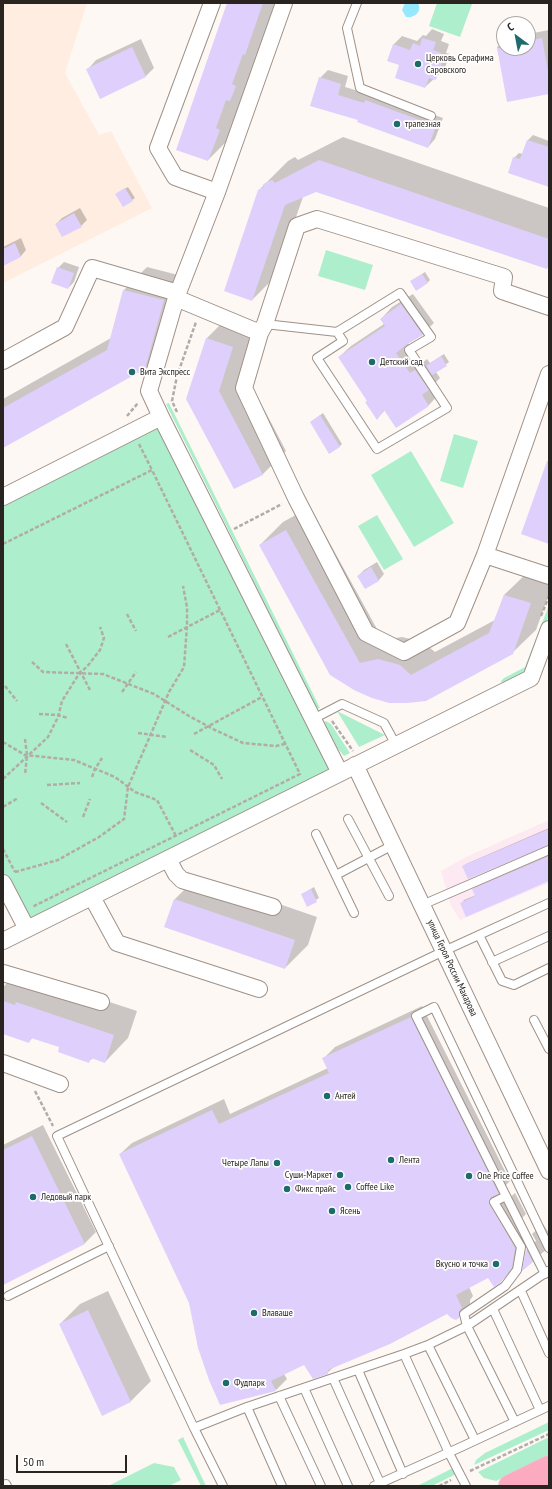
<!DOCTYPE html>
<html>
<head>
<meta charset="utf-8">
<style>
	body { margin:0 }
	#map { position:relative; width:552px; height:1489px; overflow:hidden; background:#fef8f4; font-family:"PT Sans Narrow",sans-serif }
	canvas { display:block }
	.frame { position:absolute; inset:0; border:4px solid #2a2421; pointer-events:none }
	.north { position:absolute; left:496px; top:16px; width:40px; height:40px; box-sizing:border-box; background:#fff; border:1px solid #aaa7a6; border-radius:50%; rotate:328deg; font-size:11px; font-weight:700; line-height:16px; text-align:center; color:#2a2421 }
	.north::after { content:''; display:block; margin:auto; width:14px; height:18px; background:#1e6b6c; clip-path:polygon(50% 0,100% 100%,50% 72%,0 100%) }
	.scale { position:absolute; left:16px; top:1455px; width:111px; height:18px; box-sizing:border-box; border:2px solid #2a2421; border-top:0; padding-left:5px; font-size:12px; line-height:14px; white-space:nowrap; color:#2a2421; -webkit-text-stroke:3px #fff; paint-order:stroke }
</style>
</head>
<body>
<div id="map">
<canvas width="552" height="1489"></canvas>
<div class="frame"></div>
<div class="north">С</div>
<div class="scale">50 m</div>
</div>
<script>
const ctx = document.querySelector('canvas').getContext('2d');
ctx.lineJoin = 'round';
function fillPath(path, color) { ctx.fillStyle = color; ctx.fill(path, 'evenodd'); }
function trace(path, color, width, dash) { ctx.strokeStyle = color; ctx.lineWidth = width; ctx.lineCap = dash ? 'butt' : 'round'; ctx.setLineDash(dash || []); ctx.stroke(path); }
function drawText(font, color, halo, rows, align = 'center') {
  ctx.font = font + ' "PT Sans Narrow",sans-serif'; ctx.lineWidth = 3.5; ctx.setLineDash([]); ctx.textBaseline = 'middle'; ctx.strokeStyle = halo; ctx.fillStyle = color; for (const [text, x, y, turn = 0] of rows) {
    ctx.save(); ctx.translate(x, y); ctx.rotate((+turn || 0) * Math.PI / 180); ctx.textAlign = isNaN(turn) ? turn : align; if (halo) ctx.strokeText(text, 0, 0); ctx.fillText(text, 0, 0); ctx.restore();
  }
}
const built = new Path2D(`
	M 3,3 L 87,3 L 65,73 L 99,135 L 111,131 L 152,208 L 3,283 Z`);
const industrial = new Path2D(`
	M 549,820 L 549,883 L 460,920 L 451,906 L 441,871 L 468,856 Z`);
const green = new Path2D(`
	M 437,3 L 472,4 L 460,37 L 429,26 Z
	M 326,250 L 373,265 L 365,290 L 318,276 Z
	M 169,403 L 320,708 L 317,709 L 166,404 Z
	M 159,420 L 336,771 L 29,928 L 3,879 L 3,500 Z
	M 454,434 L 478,441 L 463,488 L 440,481 Z
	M 411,451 L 454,523 L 414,547 L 371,475 Z
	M 377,515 L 403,559 L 384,570 L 358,526 Z
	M 549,605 L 549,615 L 528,672 L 503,685 L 501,681 L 504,678 L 525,667 Z
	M 337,711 L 385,735 L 359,747 Z
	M 326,721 L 331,724 L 350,753 L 344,756 L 337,748 L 324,722 Z
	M 549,1422 L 549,1430 L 474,1465 L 476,1460 L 485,1453 Z
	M 183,1437 L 206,1486 L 201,1486 L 178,1440 Z
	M 549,1437 L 549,1456 L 496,1481 L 484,1478 L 478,1472 Z
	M 154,1463 L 174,1467 L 181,1480 L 169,1486 L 108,1486 Z
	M 459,1465 L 462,1471 L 432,1486 L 417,1486 Z`);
const water = new Path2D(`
	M 405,3 L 418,3 C 421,10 418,15 411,17 L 406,17 L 402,10 Z`);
const shadow = new Path2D(`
	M 228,3 L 277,3 L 255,61 L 259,62 L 253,77 L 246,85 L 239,105 L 242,106 L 231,137 L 208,160 Z
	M 432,29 L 444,34 L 441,41 L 449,44 L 446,53 L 450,54 L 444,70 L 425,87 L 400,65 L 393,45 L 402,36 L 417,41 L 423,35 L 426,36 Z
	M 549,30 L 549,93 L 508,101 L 497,47 L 504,41 L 504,48 L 528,48 L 528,34 Z
	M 141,39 L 154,68 L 146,76 L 88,69 L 96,60 Z
	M 328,70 L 348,76 L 345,87 L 372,95 L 374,93 L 443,118 L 435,139 L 428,147 L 359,119 L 320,78 Z
	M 533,135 L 549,141 L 549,186 L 514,158 L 519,153 L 523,154 L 528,140 Z
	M 343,137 L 549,208 L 549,266 L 546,268 L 316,191 L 303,197 L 275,277 L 252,300 L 259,190 L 288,161 L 295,157 L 298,160 Z
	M 128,187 L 135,198 L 132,200 L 119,192 Z
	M 80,208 L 87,220 L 81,226 L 56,224 L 62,218 Z
	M 21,238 L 26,250 L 21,256 L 3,264 L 3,247 Z
	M 64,262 L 79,267 L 74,282 L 68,288 L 58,268 Z
	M 147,267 L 186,277 L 168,345 L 145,368 L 3,447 L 3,399 L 111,338 L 124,290 Z
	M 425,272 L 430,280 L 427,283 L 411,281 Z
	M 413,294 L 434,323 L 422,334 L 408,343 L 422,363 L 427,359 L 430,363 L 444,354 L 449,362 L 436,372 L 440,378 L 434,384 L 440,393 L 429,405 L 396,426 L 385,410 L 377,419 L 368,401 L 339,357 L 351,346 L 384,324 L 381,319 L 392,307 Z
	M 230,315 L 255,323 L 242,367 L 286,451 L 263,474 L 235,488 L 207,338 Z
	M 323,413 L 342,444 L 339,447 L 311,422 Z
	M 310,507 L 383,640 L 402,637 L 423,642 L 435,652 L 495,620 L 504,595 L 528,572 L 549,579 L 549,594 L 536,630 L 512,653 L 390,702 L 260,545 L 283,522 Z
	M 377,562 L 384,574 L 379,580 L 365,588 L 358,576 L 364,570 Z
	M 549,828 L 549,844 L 464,866 L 466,864 Z
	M 549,855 L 549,880 L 462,903 L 464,900 L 476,895 L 473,889 L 476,887 Z
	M 198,876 L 317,917 L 308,945 L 285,968 L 165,927 L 175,899 Z
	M 314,887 L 319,898 L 307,905 L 302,894 Z
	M 18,972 L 137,1011 L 128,1038 L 105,1062 L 93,1058 L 89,1061 L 61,1046 L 33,1037 L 29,1042 L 3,1033 L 3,987 Z
	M 422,1006 L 510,1181 L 500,1191 L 506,1201 L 515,1193 L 526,1214 L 518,1222 L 526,1236 L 523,1255 L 513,1269 L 501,1281 L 489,1277 L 469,1287 L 473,1296 L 470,1300 L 470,1305 L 459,1317 L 447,1313 L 334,1367 L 327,1373 L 304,1364 L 284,1374 L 287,1379 L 276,1390 L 190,1302 L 120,1154 L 132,1143 L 224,1099 L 230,1114 L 328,1068 L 323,1059 L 335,1047 Z
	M 43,1125 L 96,1232 L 85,1243 L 3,1284 L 3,1145 Z
	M 543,1224 L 549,1233 L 549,1247 L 524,1269 L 527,1249 L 536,1241 L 532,1234 Z
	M 108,1291 L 151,1381 L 131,1401 L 103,1415 L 60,1324 L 80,1304 Z`);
const building = new Path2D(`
	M 227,3 L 263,3 L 245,55 L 243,54 L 232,84 L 236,86 L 230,101 L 226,100 L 216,128 L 220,130 L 208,161 L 176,150 Z
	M 422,38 L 436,42 L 433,50 L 441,53 L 438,62 L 442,63 L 436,80 L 429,78 L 425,88 L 395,78 L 399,65 L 387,61 L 393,44 L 410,50 L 413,43 L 420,46 Z
	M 542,38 L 549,77 L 549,94 L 507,102 L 497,48 L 528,48 L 528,41 Z
	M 132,47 L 146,77 L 100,99 L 86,69 Z
	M 319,77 L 341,84 L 338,95 L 364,103 L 365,100 L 436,126 L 428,148 L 357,122 L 358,120 L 310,106 Z
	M 527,140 L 549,147 L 549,187 L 508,173 L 513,157 L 520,159 Z
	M 319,160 L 549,239 L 549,263 L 547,269 L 316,192 L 285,205 L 252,301 L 224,291 L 258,190 L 264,187 L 263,184 L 272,180 L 275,183 Z
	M 125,188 L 133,201 L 123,207 L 115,194 Z
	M 74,213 L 82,227 L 62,237 L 55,224 Z
	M 15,243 L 21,257 L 3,266 L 3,249 Z
	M 57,267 L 74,273 L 68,289 L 51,283 Z
	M 422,274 L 428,283 L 416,291 L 410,281 Z
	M 123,290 L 164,300 L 145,369 L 3,448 L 3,408 L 107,350 Z
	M 401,304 L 423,335 L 406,345 L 396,353 L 410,373 L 415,370 L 429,390 L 422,395 L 429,406 L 396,428 L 384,410 L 377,420 L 365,402 L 367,401 L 338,357 L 385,326 L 380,319 Z
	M 206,338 L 233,347 L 219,391 L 263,475 L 234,489 L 186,399 Z
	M 441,356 L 447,366 L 432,375 L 426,366 Z
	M 320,415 L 340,447 L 329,454 L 310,422 Z
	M 547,461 L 549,461 L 549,544 L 521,534 Z
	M 286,530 L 360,663 L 378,659 L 400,665 L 411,675 L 489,633 L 504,595 L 531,603 L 513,654 L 426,701 L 407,703 L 389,703 L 372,698 L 354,690 L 330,675 L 259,545 Z
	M 371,567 L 379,581 L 365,589 L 357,576 Z
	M 549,829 L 549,845 L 468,879 L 462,866 Z
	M 549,856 L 549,881 L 466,917 L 460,903 L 475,896 L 472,889 Z
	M 311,889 L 317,902 L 307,907 L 301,894 Z
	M 174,899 L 295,940 L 285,969 L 164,927 Z
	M 3,1001 L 15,1005 L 16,1002 L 114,1035 L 105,1063 L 91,1058 L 89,1063 L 58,1052 L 59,1047 L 31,1038 L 29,1043 L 3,1034 Z
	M 411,1017 L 499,1194 L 491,1197 L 489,1202 L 515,1248 L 512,1268 L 501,1282 L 494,1287 L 488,1278 L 456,1295 L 462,1308 L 459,1312 L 459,1318 L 456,1320 L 451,1318 L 447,1314 L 390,1344 L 328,1370 L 328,1374 L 313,1379 L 304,1365 L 271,1381 L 276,1391 L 220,1405 L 209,1380 L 198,1348 L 189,1303 L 119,1154 L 212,1110 L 219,1124 L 329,1073 L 322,1058 Z
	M 32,1136 L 85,1244 L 3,1285 L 3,1150 Z
	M 526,1249 L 533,1262 L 522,1271 Z
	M 88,1310 L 131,1402 L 102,1416 L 59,1324 Z`);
const path = new Path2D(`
	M 177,412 L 172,401 L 177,376 L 196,322
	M 127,416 L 138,403
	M 139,444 L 152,470
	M 234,529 L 282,504
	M 3,544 L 152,470 L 300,774 L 32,907
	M 127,614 L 136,631
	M 541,616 L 549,596
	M 168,637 L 220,610
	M 66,644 L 90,690
	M 32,662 L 43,672 L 103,674 L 154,694 L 189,716 L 215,730 L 243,743 L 276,746 L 285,744
	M 5,686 L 17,701
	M 122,692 L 136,672
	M 39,714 L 58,715 L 68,718
	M 332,721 L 353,751
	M 138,733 L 167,737
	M 194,734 L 262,697
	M 25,739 L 27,755 L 25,775
	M 3,742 L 25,755 L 74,760 L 115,777 L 135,792 L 157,800 L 176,836
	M 190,750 L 214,765 L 222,779
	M 92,777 L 95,769 L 102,758
	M 3,779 L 48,737 L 58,717 L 62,701 L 77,677 L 90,663 L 100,650 L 104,638 L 100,627
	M 47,785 L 80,783
	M 41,803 L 67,822
	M 3,807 L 18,798
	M 83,817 L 90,799
	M 3,849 L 15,872
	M 15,872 L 58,860 L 99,837 L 124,819 L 128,787 L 169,692 L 184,667 L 187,626 L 187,607 L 183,586
	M 35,1091 L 53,1126
	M 470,1471 L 549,1434
	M 439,1486 L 451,1480`);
const lane = new Path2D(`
	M 357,3 L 347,28 L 360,88 L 431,116
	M 265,324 L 337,332 L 400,293 L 431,337 L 409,350 L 447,408 L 377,449 L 317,358 L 343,341 L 337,332
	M 313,719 L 342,704 L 384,723 L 396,745
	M 348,819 L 389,896
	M 316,834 L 354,913
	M 336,875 L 393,845
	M 422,905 L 549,850
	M 479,935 L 502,981 L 514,985 L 549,968
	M 492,962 L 549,936
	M 534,1020 L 549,1049
	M 506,1196 L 494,1202 L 521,1247 L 517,1270 L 505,1286 L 464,1314 L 467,1326 L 515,1422
	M 545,1274 L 416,1016 L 434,1007 L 549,1248
	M 521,1291 L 549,1353
	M 8,1296 L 109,1246
	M 493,1309 L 540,1410
	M 428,1345 L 475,1440
	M 404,1354 L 449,1453 L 466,1486
	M 358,1370 L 403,1474
	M 333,1378 L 380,1483
	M 304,1388 L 348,1486
	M 279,1396 L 321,1486
	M 247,1407 L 282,1486
	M 194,1428 L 247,1407 L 404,1354 L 428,1345 L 467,1326 L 548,1271
	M 3,1485 L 6,1484 L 7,1486
	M 223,1486 L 194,1428 L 57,1136 L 444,951 L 549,903
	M 374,1486 L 461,1447 L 549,1406`);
const street = new Path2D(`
	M 212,3 L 158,148 L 175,177 L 217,192
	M 176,298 L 260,333
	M 549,307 L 502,291 L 504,277 L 317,219 L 297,226 L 265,324 L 260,333 L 244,388 L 296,498 L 366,633 L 404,652 L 457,623 L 485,555 L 549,374
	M 3,361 L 65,327 L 92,268 L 178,293
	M 161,417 L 340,773
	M 3,497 L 161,417 L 149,391 L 176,298 L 217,192 L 284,3
	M 485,555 L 549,576
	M 355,765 L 549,1171
	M 168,859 L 176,874 L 182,880 L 273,907
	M 3,883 L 27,929
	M 92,897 L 117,943 L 259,989
	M 3,941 L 531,678 L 549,629
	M 3,973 L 101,1002
	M 3,1063 L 60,1084`);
const primary = new Path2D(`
	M 510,1486 L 549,1467
	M 548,1486 L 549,1485`);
const markers = [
	[418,64,4,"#1e6b6c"],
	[397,124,4,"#1e6b6c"],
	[372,362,4,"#1e6b6c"],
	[132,372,4,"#1e6b6c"],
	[327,1096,4,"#1e6b6c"],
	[391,1160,4,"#1e6b6c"],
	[277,1163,4,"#1e6b6c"],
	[340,1175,4,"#1e6b6c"],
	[469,1176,4,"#1e6b6c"],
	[348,1187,4,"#1e6b6c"],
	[287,1189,4,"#1e6b6c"],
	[33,1197,4,"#1e6b6c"],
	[332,1211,4,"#1e6b6c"],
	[496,1264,4,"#1e6b6c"],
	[254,1313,4,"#1e6b6c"],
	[226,1383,4,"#1e6b6c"]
];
const poiNames = [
	["Церковь Серафима",426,58],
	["Саровского",426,70],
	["трапезная",405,124],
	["Детский сад",380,362],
	["Вита Экспресс",140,372],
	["Антей",335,1096],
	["Лента",399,1160],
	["Четыре Лапы",269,1163,"right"],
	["Суши-Маркет",332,1175,"right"],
	["One Price Coffee",477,1176],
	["Coffee Like",356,1187],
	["Фикс прайс",295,1189],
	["Ледовый парк",41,1197],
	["Ясень",340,1211],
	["Вкусно и точка",488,1264,"right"],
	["Влаваше",262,1313],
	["Фудпарк",234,1383]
];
const streetNames = [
	["улица Героя России Макарова",452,968,65]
];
fillPath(built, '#ffede2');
fillPath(industrial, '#fde9f2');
fillPath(green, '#adefcd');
fillPath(water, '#96e9fd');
fillPath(shadow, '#0003');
fillPath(building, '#dfcffc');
trace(lane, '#9e9188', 10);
trace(street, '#9e9188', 18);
trace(primary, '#d4d3d3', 24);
trace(path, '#b2aca8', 2.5, [4, 2]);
trace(lane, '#fff', 8);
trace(street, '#fff', 16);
trace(primary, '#fbaabf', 22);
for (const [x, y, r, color] of markers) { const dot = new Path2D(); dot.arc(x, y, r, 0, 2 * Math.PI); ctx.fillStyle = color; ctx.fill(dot); trace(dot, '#fff', 1.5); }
drawText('10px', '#2a2421', '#fff', poiNames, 'left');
drawText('10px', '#2a2421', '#fff', streetNames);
</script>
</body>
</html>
